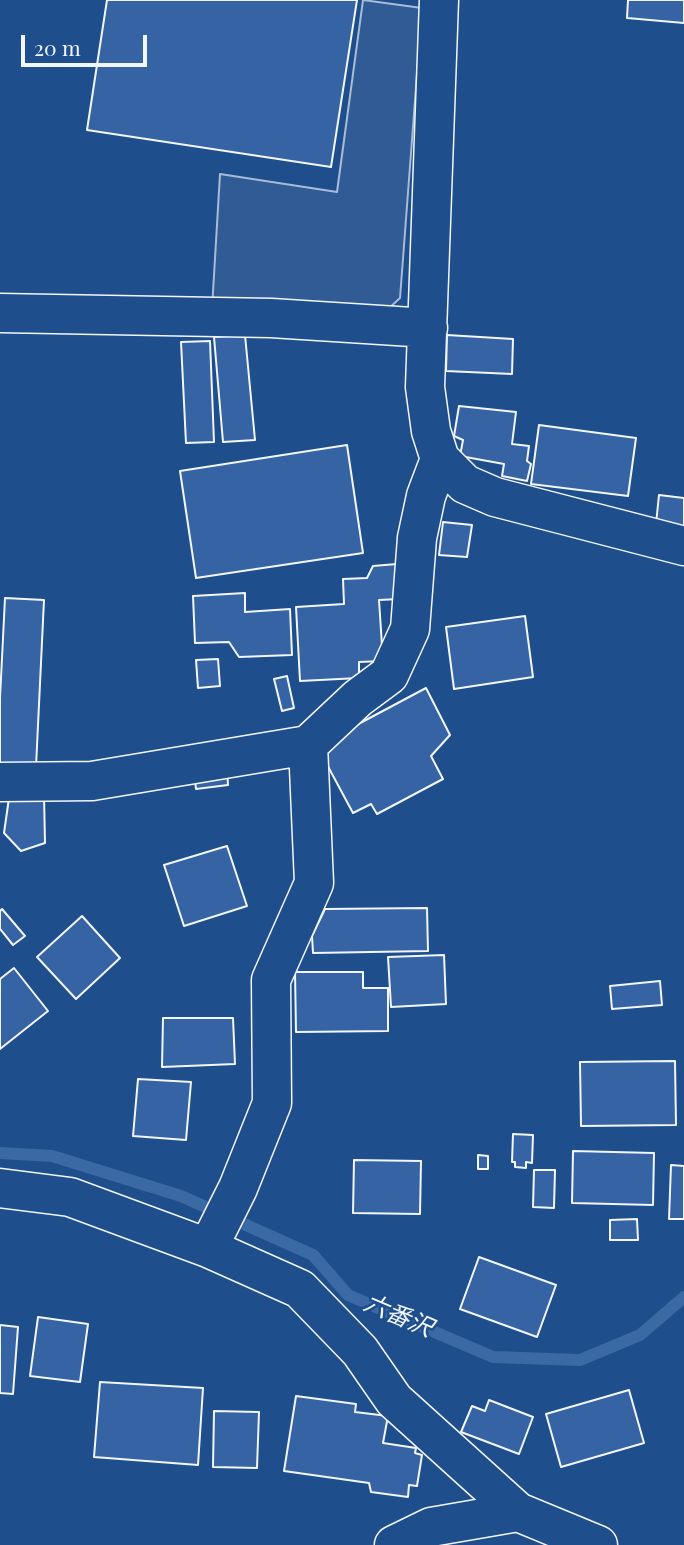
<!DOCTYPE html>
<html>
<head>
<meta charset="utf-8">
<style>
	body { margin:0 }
	#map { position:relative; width:684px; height:1545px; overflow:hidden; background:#1f4e8c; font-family:"Playfair Display",serif }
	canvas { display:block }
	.scale { position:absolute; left:21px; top:35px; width:126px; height:32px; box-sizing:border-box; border:4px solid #f2f6ff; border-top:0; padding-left:9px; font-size:21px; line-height:24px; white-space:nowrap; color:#f2f6ff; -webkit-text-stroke:5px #1f4e8c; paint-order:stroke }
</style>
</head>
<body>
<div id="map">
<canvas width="684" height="1545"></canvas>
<div class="scale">20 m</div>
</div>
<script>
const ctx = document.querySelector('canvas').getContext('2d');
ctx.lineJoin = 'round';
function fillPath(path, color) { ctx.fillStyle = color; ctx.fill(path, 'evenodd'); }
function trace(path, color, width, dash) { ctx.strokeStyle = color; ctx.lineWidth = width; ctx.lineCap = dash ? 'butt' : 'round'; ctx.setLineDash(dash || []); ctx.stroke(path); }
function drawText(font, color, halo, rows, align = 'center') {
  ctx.font = font + ' "Playfair Display","Noto Sans JP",serif'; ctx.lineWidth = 5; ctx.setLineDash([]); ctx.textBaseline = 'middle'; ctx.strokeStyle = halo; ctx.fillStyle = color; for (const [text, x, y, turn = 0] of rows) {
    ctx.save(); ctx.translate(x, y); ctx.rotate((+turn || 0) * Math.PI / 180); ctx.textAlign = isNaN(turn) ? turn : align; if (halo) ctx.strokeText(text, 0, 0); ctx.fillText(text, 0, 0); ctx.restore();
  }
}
const parking = new Path2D(`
	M 363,0 L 422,8 L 400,298 L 386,311 L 212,309 L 220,174 L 337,192 Z`);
const stream = new Path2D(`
	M 0,1153 L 52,1156 L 181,1196 L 313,1255 L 348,1295 L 493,1357 L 580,1360 L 640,1335 L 684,1297`);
const building = new Path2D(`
	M 107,0 L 357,0 L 331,167 L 87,130 Z
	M 628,0 L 684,0 L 684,23 L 627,18 Z
	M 245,335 L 255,440 L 223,442 L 214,337 Z
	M 447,335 L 513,339 L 512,374 L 446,371 Z
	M 210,341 L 214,442 L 186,443 L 181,342 Z
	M 459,406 L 516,412 L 512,444 L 529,446 L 527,461 L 531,464 L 527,481 L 502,476 L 504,464 L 460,456 L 463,440 L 454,436 Z
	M 539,425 L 636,438 L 628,496 L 531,484 Z
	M 347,445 L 363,553 L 196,578 L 180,471 Z
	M 659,495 L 684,498 L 684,527 L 656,524 Z
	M 443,522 L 472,525 L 467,557 L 439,555 Z
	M 397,564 L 399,599 L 379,600 L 383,661 L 359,662 L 359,678 L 300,681 L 296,607 L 344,604 L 343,579 L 367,578 L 373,566 Z
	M 245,593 L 245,612 L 290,609 L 292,655 L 239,657 L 229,642 L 195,643 L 193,596 Z
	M 5,598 L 44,600 L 36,767 L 0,765 L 0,698 Z
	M 525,616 L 533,677 L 454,689 L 446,627 Z
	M 218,659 L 220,686 L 198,688 L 196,660 Z
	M 287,676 L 294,708 L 282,711 L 274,679 Z
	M 426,688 L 450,735 L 431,756 L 443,779 L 377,814 L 371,804 L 353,813 L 317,746 Z
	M 227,768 L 228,785 L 196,789 L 194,772 Z
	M 44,795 L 45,843 L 21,851 L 4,833 L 9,798 Z
	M 227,846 L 247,906 L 184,926 L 164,865 Z
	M 427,908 L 428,951 L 313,953 L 312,936 L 325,909 Z
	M 2,909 L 25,936 L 13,945 L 0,929 L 0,911 Z
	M 82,916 L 120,958 L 76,999 L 37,957 Z
	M 444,955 L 446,1004 L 391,1007 L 388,957 Z
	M 14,968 L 48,1011 L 0,1049 L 0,979 Z
	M 295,972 L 363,972 L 363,988 L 388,988 L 388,1031 L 296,1032 Z
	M 660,981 L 662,1005 L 612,1009 L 610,986 Z
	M 163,1018 L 233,1018 L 235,1064 L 162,1067 Z
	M 675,1061 L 676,1125 L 581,1126 L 580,1062 Z
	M 138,1079 L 191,1082 L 186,1140 L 133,1136 Z
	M 513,1134 L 533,1135 L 532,1163 L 526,1162 L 526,1168 L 515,1167 L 515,1162 L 512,1162 Z
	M 573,1151 L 654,1153 L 653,1205 L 572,1203 Z
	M 478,1155 L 488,1156 L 488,1169 L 478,1169 Z
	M 354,1160 L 421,1161 L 420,1214 L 353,1213 Z
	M 671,1165 L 684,1166 L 684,1219 L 669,1219 Z
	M 534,1170 L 555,1170 L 554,1208 L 533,1207 Z
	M 637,1219 L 638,1240 L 610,1240 L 610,1220 Z
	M 479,1257 L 556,1285 L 537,1337 L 460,1309 Z
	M 38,1317 L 88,1324 L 80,1382 L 30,1376 Z
	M 0,1325 L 18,1327 L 13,1394 L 0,1393 Z
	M 100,1382 L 203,1388 L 198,1465 L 94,1457 Z
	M 629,1390 L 644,1443 L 561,1467 L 546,1414 Z
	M 296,1396 L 356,1404 L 355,1412 L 388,1416 L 383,1443 L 416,1448 L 415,1453 L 422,1455 L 417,1486 L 409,1485 L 408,1497 L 371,1492 L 369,1483 L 284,1471 Z
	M 489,1400 L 533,1417 L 519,1454 L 461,1432 L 472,1406 L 485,1411 Z
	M 214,1411 L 259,1412 L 257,1468 L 213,1467 Z`);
const minor = new Path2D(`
	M 439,0 L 425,387 L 431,431 L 440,459 L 465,484 L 495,497 L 684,546
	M 0,313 L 271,318 L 428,328
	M 0,782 L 92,781 L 308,745
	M 0,1188 L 70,1197 L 208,1248 L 300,1289 L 360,1351 L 394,1400 L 518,1512 L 598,1545
	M 208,1248 L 238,1188 L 272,1103 L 271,980 L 314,883 L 308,745 L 358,698 L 389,675 L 410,629 L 417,538 L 426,496 L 440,459
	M 394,1545 L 431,1527 L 518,1512`);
const waterNames = [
	["六番沢",398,1316,23]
];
fillPath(parking, '#305b95');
trace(parking, '#a8bbd7', 2);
trace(stream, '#3b69a3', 12);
fillPath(building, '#3563a3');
trace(building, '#f2f6ff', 2);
trace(minor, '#f2f6ff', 41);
trace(minor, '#1f4e8c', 38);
drawText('italic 24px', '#f2f6ff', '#1f4e8c', waterNames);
</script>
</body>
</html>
